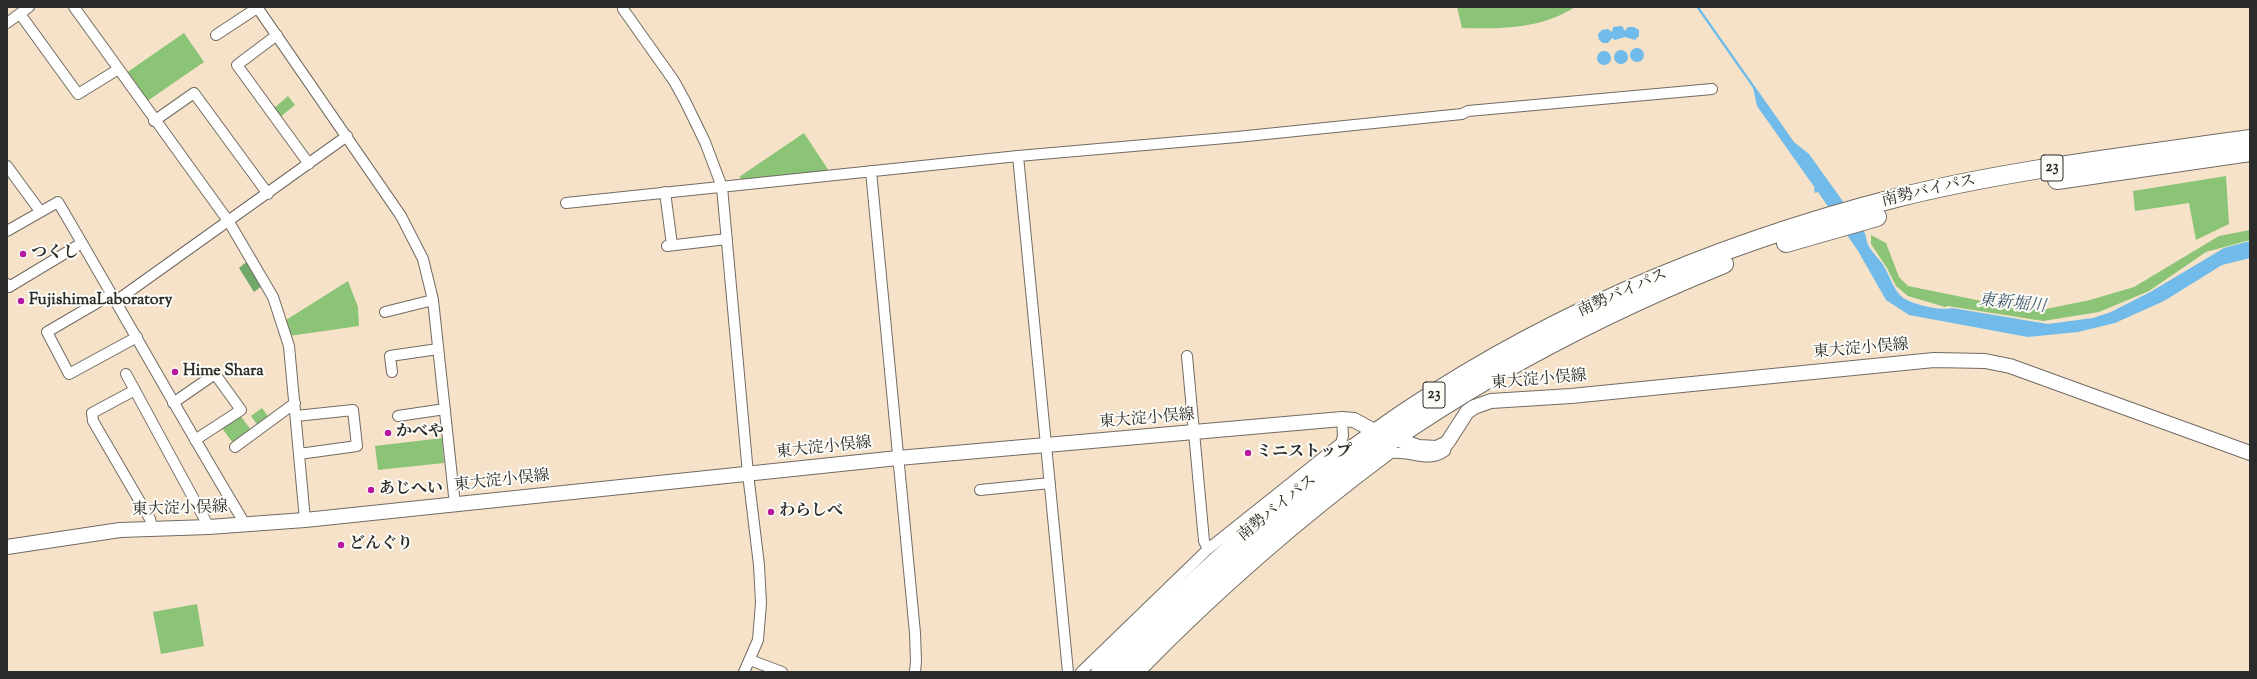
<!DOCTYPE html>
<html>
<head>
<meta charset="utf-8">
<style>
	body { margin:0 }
	#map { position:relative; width:2257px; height:679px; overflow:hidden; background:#f5e2c9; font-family:"Sorts Mill Goudy",serif }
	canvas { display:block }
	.frame { position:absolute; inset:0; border:8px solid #2b2b2b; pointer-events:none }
</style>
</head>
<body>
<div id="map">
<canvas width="2257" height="679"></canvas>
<div class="frame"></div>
</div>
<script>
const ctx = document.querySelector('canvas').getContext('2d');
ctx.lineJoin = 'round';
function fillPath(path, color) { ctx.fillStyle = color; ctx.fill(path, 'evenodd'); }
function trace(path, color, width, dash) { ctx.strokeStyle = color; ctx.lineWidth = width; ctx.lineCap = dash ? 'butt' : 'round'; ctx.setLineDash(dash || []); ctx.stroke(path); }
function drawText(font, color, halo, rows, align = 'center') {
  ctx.font = font + ' "Sorts Mill Goudy","Noto Serif JP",serif'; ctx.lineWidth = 4; ctx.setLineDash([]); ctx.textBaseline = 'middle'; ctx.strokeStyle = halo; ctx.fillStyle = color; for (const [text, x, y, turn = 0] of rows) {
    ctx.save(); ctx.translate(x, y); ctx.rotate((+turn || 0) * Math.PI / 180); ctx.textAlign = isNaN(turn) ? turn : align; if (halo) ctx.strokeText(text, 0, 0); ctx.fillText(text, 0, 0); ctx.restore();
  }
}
const green = new Path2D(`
	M 1457,7 L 1575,7 C 1541,29 1501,29 1462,28 Z
	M 184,33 L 204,62 L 146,102 L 126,73 Z
	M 288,96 L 295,105 L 279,118 L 273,109 Z
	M 804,133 L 829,171 L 744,181 L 739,177 Z
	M 2226,176 L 2229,224 L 2196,240 L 2189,203 L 2135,211 L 2133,191 Z
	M 2250,230 L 2250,240 L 2206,252 L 2149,291 L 2099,312 L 2043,321 L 1948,306 L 1945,307 L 1908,296 L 1896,286 L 1887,268 L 1871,244 L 1871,235 L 1886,243 L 1899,277 L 1908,286 L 2016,308 L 2046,309 L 2090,300 L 2134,287 L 2219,236 Z
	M 348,281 L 358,307 L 359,326 L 289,336 L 286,320 Z
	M 262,408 L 270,419 L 259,427 L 251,416 Z
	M 239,414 L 251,430 L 233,443 L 221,427 Z
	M 442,438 L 444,463 L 378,470 L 375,446 Z
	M 197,604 L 204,646 L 161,654 L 153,612 Z`);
const forest = new Path2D(`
	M 249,260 L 263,285 L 254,292 L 239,268 Z`);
const water = new Path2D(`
	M 1696,7 L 1699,7 L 1794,142 L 1809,154 L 1862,228 C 1866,233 1866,239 1868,245 C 1873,254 1882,261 1886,270 C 1898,294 1896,298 1924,306 C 1934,308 1942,310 1952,308 L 2048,324 L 2093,318 L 2111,312 L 2152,291 L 2224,248 L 2250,241 L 2250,258 L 2222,265 L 2164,301 L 2115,323 L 2078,332 L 2028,337 L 1909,315 L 1886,300 L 1858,251 L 1818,192 L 1815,193 L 1814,189 L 1815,188 L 1757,106 L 1753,88 Z
	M 1622,26 L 1625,31 L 1628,27 L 1634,27 L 1639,30 L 1639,36 L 1635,40 L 1625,37 L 1615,40 L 1612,38 L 1608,43 L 1603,43 L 1599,40 L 1598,34 L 1602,30 L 1608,29 L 1612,32 L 1613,27 Z
	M1630 55a7 7 0 1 1 14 0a7 7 0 1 1-14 0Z
	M1614 57a7 7 0 1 1 14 0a7 7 0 1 1-14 0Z
	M1597 58a7 7 0 1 1 14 0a7 7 0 1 1-14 0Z`);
const street = new Path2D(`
	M 74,7 L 229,222 L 273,297 L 289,346 L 305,520
	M 257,7 L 401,216 L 423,259 L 433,300 L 455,505
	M 623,9 L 674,81 L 685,101 L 705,142 L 722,187 L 748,474 L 759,565 L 761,603 L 758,640 L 744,672
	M 20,14 L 78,94 L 117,70
	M 7,23 L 29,7
	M 216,35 L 257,8
	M 277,35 L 237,65 L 309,164
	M 154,121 L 194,93 L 268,194
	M 1018,156 L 1068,672
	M 7,166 L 40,211
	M 871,171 L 915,633 L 916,661 L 915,672
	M 665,192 L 672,245
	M 566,203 L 1018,156 L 1237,137 L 1462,114 L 1468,111 L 1712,89
	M 7,231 L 58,202 C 121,309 181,418 245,524
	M 667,246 L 727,239
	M 7,284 L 9,287 L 82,243
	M 112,294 L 47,332 L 69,374 L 137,337
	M 116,301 L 347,136
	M 385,312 L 433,300
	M 1187,356 L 1204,541 L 1208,549
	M 392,372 L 390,356 L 438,349
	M 126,374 L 209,527
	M 135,390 L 92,413 L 93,421 L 150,519 L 152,527
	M 173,403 L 215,374 L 241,410 L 195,440
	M 296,416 L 353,410 L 357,446 L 299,454
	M 398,416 L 445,409
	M 235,447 L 295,403
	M 980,490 L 1050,483
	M 750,660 L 782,672
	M 1081,672 L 1208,549 L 1341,443 L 1343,436 L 1342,419
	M 1140,672 C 1218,592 1301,520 1391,453 C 1411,450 1427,464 1445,451 L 1447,443`);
const secondary = new Path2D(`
	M 7,547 L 120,530 L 209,527 L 305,520 L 898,458 L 1342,419 L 1354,420 L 1376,432 L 1419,447 L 1437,448 L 1447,443 L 1467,412 L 1474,407 L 1491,401 L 1571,396 L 1934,360 L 1985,361 L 2010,366 L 2250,453`);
const highway = new Path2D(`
	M 2057,180 L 2250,152
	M 1786,243 L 1877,217
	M 1100,672 C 1187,586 1276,503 1375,433 C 1531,322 1712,245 1896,198 C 2012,169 2132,156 2250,139
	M 1123,672 C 1179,617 1235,562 1296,512 C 1424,407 1571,326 1724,264`);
const markers = [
	[23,254,4,"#b5179e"],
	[21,301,4,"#b5179e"],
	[175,372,4,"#b5179e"],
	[388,433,4,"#b5179e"],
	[1248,453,4,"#b5179e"],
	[371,490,4,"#b5179e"],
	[771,512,4,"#b5179e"],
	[341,545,4,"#b5179e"]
];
const shields = [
	[2052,168,22],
	[1434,395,22]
];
const shieldNames = [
	["23",2052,168],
	["23",1434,395]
];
const streetNames = [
	["南勢バイパス",1929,192,-13],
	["南勢バイパス",1623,294,-24],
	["東大淀小俣線",1861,350,-5],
	["東大淀小俣線",1539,381,-5],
	["東大淀小俣線",1147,420,-5],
	["東大淀小俣線",824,449,-6],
	["東大淀小俣線",502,482,-6],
	["南勢バイパス",1278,509,-39],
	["東大淀小俣線",180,510,-2]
];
const poiNames = [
	["つくし",31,254],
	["FujishimaLaboratory",29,301],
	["Hime Shara",183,372],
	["かべや",396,433],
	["ミニストップ",1256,453],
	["あじへい",379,490],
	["わらしべ",779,512],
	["どんぐり",349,545]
];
const waterNames = [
	["東新堀川",2012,305,6]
];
fillPath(green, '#8bc377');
fillPath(forest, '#70a968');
fillPath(water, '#70bbe9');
trace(street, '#726b62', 12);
trace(secondary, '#726b62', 16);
trace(highway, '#726b62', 20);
trace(street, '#fff', 10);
trace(secondary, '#fff', 14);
trace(highway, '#fff', 18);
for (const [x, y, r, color] of markers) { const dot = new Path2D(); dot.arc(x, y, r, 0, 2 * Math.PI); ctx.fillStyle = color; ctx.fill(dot); trace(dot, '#fdfcf7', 1.5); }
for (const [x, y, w] of shields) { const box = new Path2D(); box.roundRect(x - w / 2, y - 13, w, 26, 3); ctx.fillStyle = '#fdfcf7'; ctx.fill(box); trace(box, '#2b2b2b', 1); }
drawText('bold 15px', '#2b2b2b', null, shieldNames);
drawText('16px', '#2b2b2b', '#fdfcf7', streetNames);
drawText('bold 16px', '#2b2b2b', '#fdfcf7', poiNames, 'left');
drawText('italic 17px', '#435d6e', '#fdfcf7', waterNames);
</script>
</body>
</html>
